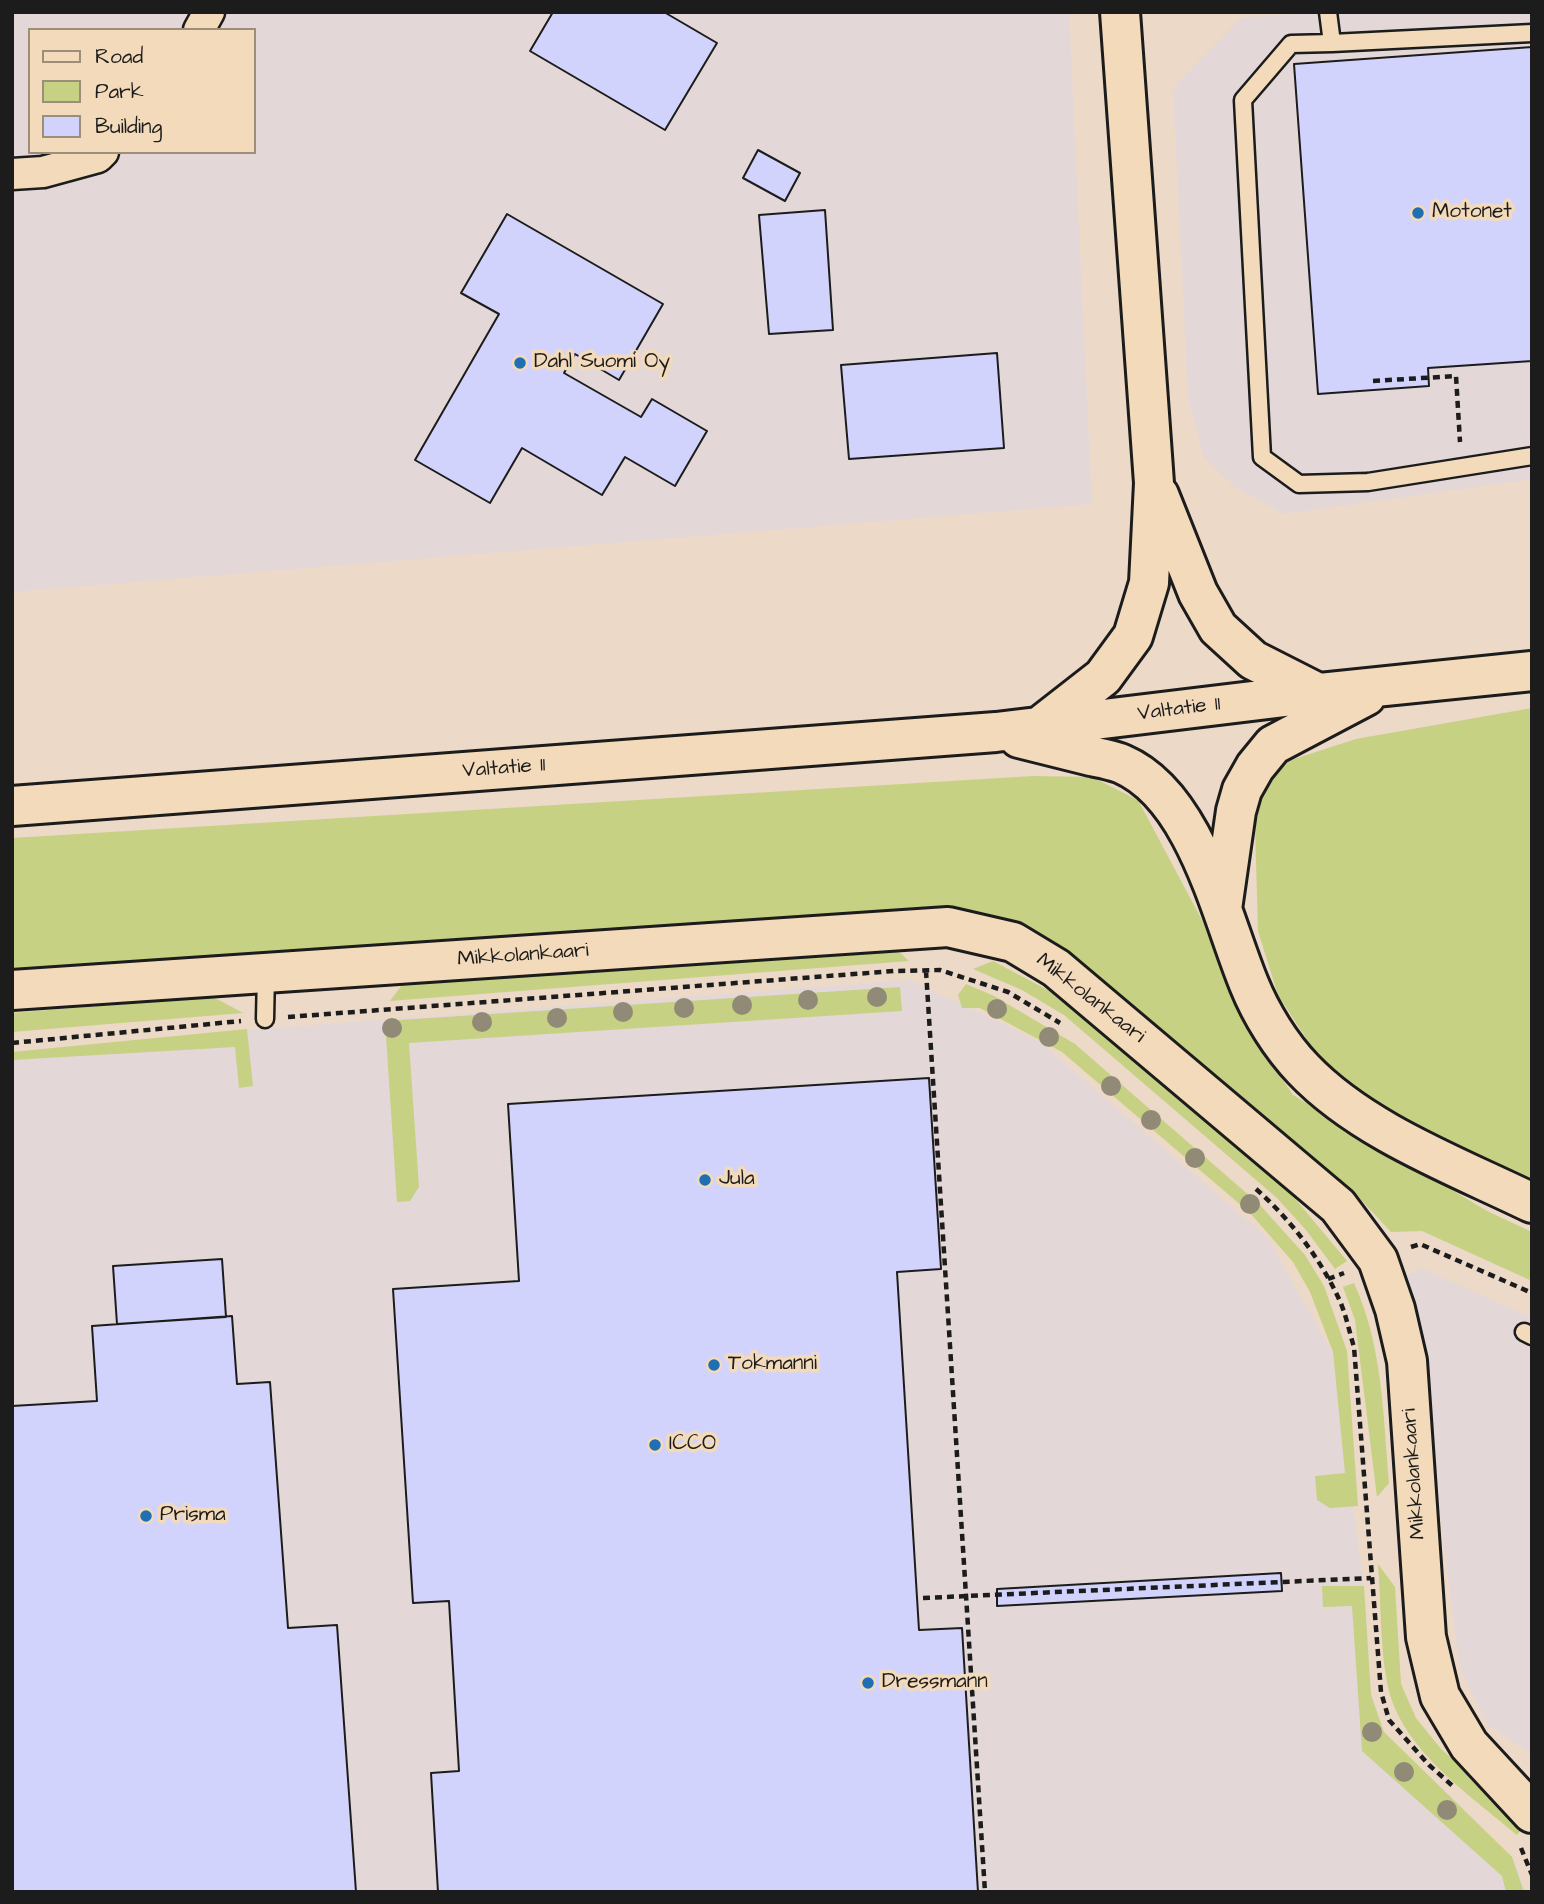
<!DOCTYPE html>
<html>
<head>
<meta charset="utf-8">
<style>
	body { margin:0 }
	#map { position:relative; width:1544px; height:1904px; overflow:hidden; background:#ecd9c7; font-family:"Architects Daughter",sans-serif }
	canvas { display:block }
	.frame { position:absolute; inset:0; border:14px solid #1c1c1c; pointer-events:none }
	.legend { position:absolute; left:28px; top:28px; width:228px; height:126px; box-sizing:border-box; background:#f3daba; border:2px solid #9d8e7b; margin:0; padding:9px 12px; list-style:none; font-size:21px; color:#1c1c1c }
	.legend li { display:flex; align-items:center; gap:14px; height:35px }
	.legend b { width:35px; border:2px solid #9d8e7b }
</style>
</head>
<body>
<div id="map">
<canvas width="1544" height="1904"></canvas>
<div class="frame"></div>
<ul class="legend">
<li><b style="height:9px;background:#f3daba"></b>Road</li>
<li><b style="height:19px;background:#c6d184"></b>Park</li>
<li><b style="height:19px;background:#d1d3fc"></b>Building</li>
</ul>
</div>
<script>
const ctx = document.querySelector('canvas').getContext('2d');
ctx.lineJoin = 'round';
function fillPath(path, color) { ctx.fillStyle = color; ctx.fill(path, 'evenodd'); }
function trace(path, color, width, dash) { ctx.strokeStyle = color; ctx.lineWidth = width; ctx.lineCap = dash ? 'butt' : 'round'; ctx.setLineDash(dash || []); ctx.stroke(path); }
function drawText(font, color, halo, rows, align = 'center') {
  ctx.font = font + ' "Architects Daughter",sans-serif'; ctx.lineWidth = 7; ctx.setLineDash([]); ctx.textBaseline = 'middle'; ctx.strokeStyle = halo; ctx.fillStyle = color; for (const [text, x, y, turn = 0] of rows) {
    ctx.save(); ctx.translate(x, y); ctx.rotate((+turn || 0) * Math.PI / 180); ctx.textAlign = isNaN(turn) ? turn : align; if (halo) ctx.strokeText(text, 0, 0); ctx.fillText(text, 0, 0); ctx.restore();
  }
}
const built = new Path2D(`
	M 12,12 L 1069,12 L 1092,504 L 12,592 ZM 30,30 L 254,30 L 254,152 L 30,152 Z
	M 1313,12 L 1532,12 L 1532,479 L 1284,514 L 1236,488 L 1204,457 L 1188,398 L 1173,88 L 1241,18 Z
	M 910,980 L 1040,1042 L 1268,1238 L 1332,1352 L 1364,1587 L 1371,1693 L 1384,1732 L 1512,1856 L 1526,1892 L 12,1892 L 12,1052 L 232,1031 Z
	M 1422,1268 L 1532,1318 L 1532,1754 L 1487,1724 L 1460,1669 L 1440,1514 L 1428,1369 L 1398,1279 Z`);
const green = new Path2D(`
	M 1532,708 L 1532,1183 L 1394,1116 L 1324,1066 L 1278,995 L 1258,931 L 1255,825 L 1265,783 L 1291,760 L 1356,739 Z
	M 1033,776 L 1092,777 L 1138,800 L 1212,939 L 1245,1023 L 1293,1095 L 1487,1211 L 1532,1232 L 1532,1281 L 1422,1231 L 1391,1232 L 1349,1187 L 1066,952 L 1022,925 L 950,905 L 12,974 L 12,838 Z
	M 888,942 L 909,961 L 390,1001 L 404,982 Z
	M 993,961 L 1074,1004 L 1292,1195 L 1347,1261 L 1335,1269 L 1306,1230 L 1277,1198 L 1064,1015 L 1022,990 L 973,969 Z
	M 966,984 L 994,996 L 1075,1044 L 1259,1204 L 1305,1255 L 1324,1286 L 1347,1351 L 1358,1506 L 1330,1508 L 1317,1500 L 1315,1476 L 1345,1473 L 1333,1352 L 1310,1292 L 1293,1262 L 1250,1213 L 1062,1052 L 980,1008 L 962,1008 L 958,995 Z
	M 900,987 L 902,1011 L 409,1043 L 419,1187 L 410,1201 L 397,1202 L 385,1021 Z
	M 213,997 L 243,1013 L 12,1032 L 12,1013 Z
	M 247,1029 L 253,1086 L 239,1088 L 235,1047 L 12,1060 L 12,1052 Z
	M 1354,1283 C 1383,1347 1383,1414 1389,1483 L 1377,1497 L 1355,1320 L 1343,1287 Z
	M 1378,1564 L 1395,1587 L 1401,1684 L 1416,1718 L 1441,1749 L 1526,1823 L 1517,1835 C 1470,1795 1398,1747 1387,1682 C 1380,1646 1381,1601 1378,1564 Z
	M 1322,1586 L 1364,1586 L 1371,1695 L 1384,1732 L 1512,1857 L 1524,1892 L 1506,1892 L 1502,1876 L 1362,1751 L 1352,1606 L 1323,1607 Z`);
const building = new Path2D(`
	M 553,12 L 664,12 L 717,43 L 665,130 L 530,51 Z
	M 1532,47 L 1532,361 L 1428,368 L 1429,386 L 1318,394 L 1294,64 Z
	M 758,150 L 800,173 L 785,201 L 743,178 Z
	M 825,210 L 833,330 L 769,334 L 759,215 Z
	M 507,214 L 663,304 L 619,380 L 575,354 L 564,373 L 641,417 L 652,399 L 707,431 L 675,486 L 625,457 L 602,495 L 522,448 L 490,503 L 415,460 L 499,314 L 461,293 Z
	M 997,353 L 1004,448 L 849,459 L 841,365 Z
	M 929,1078 L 941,1269 L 897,1272 L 919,1630 L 962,1628 L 978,1892 L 438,1892 L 431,1773 L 459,1771 L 449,1601 L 413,1603 L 393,1289 L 519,1281 L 508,1104 Z
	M 222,1259 L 226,1317 L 117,1324 L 113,1266 Z
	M 232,1316 L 237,1384 L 270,1382 L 288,1628 L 337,1625 L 356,1892 L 12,1892 L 12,1406 L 97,1401 L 92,1326 Z
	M 1281,1573 L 1282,1591 L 997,1606 L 997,1589 Z`);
const path = new Path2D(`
	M 1373,381 L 1456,376 L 1460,442
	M 926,971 L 985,1892
	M 288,1017 L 894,971 L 940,970 L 1008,992 L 1060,1023
	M 12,1043 L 241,1021
	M 1256,1189 C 1290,1219 1320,1258 1339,1299 C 1346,1314 1349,1331 1354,1347 L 1381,1692 L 1389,1720 L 1429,1765 L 1455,1788
	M 1411,1247 L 1420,1244 L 1532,1293
	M 1328,1279 L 1344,1273
	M 923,1598 L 1371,1578
	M 1521,1848 L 1532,1875`);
const lane = new Path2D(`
	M 1328,12 L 1332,43 L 1291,44 L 1243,100 L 1262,457 L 1299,484 L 1368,482 L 1532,456
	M 1332,43 L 1532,33
	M 265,1019 L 266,973
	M 1524,1332 L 1532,1336`);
const street = new Path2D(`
	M 199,30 L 209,12
	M 12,174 L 43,172 L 98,157 L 103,152`);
const secondary = new Path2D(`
	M 12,990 L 948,927 L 1013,942 L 1056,968 L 1338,1206 L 1378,1260 L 1395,1309 L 1407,1361 L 1426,1637 L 1440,1696 L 1469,1745 L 1532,1813`);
const highway = new Path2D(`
	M 1159,495 L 1198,593 L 1218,628 L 1253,660 L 1318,693
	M 1039,727 L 1103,677 L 1133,636 L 1149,583 L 1154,483 L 1120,12
	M 1019,738 C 1043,744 1067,750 1091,756 C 1101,758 1113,760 1122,764 C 1196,796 1221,916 1249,984 C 1261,1014 1281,1046 1303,1069 C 1362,1131 1456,1166 1532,1203
	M 12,806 L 996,732 L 1318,693 L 1532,671
	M 1222,909 L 1236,811 L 1242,790 L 1255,767 L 1273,745 L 1366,696`);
const trees = [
	[877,997],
	[808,1000],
	[742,1005],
	[684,1008],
	[997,1009],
	[623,1012],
	[557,1018],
	[482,1022],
	[392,1028],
	[1049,1037],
	[1111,1086],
	[1151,1120],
	[1195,1158],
	[1250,1204],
	[1372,1732],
	[1404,1772],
	[1447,1810]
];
const markers = [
	[1418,213,7,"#1f6fb2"],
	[520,363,7,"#1f6fb2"],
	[705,1180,7,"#1f6fb2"],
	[714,1365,7,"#1f6fb2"],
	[655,1445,7,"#1f6fb2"],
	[146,1516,7,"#1f6fb2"],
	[868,1683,7,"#1f6fb2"]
];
const poiNames = [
	["Motonet",1432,213],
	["Dahl Suomi Oy",534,363],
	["Jula",719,1180],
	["Tokmanni",728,1365],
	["ICCO",669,1445],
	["Prisma",160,1516],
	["Dressmann",882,1683]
];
const streetNames = [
	["Valtatie 11",1179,710,-7],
	["Valtatie 11",504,769,-4],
	["Mikkolankaari",523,956,-4],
	["Mikkolankaari",1090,999,38],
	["Mikkolankaari",1415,1474,-94]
];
fillPath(built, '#e4d7d7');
fillPath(green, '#c6d184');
fillPath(building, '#d1d3fc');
trace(building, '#1c1c1c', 2);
trace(lane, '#1c1c1c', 21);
trace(street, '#1c1c1c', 35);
trace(secondary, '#1c1c1c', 44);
trace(highway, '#1c1c1c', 44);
trace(path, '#1c1c1c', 4.5, [7, 5]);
trace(lane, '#f3daba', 16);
trace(street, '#f3daba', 30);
trace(secondary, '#f3daba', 38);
trace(highway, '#f3daba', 38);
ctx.fillStyle = '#918a77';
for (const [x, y] of trees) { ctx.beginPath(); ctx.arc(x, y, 10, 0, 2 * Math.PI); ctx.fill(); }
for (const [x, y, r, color] of markers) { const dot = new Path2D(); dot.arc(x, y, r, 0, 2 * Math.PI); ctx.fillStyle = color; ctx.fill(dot); trace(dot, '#f3daba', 2.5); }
drawText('21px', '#1c1c1c', '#f3daba', poiNames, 'left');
drawText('21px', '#1c1c1c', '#f3daba', streetNames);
</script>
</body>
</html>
